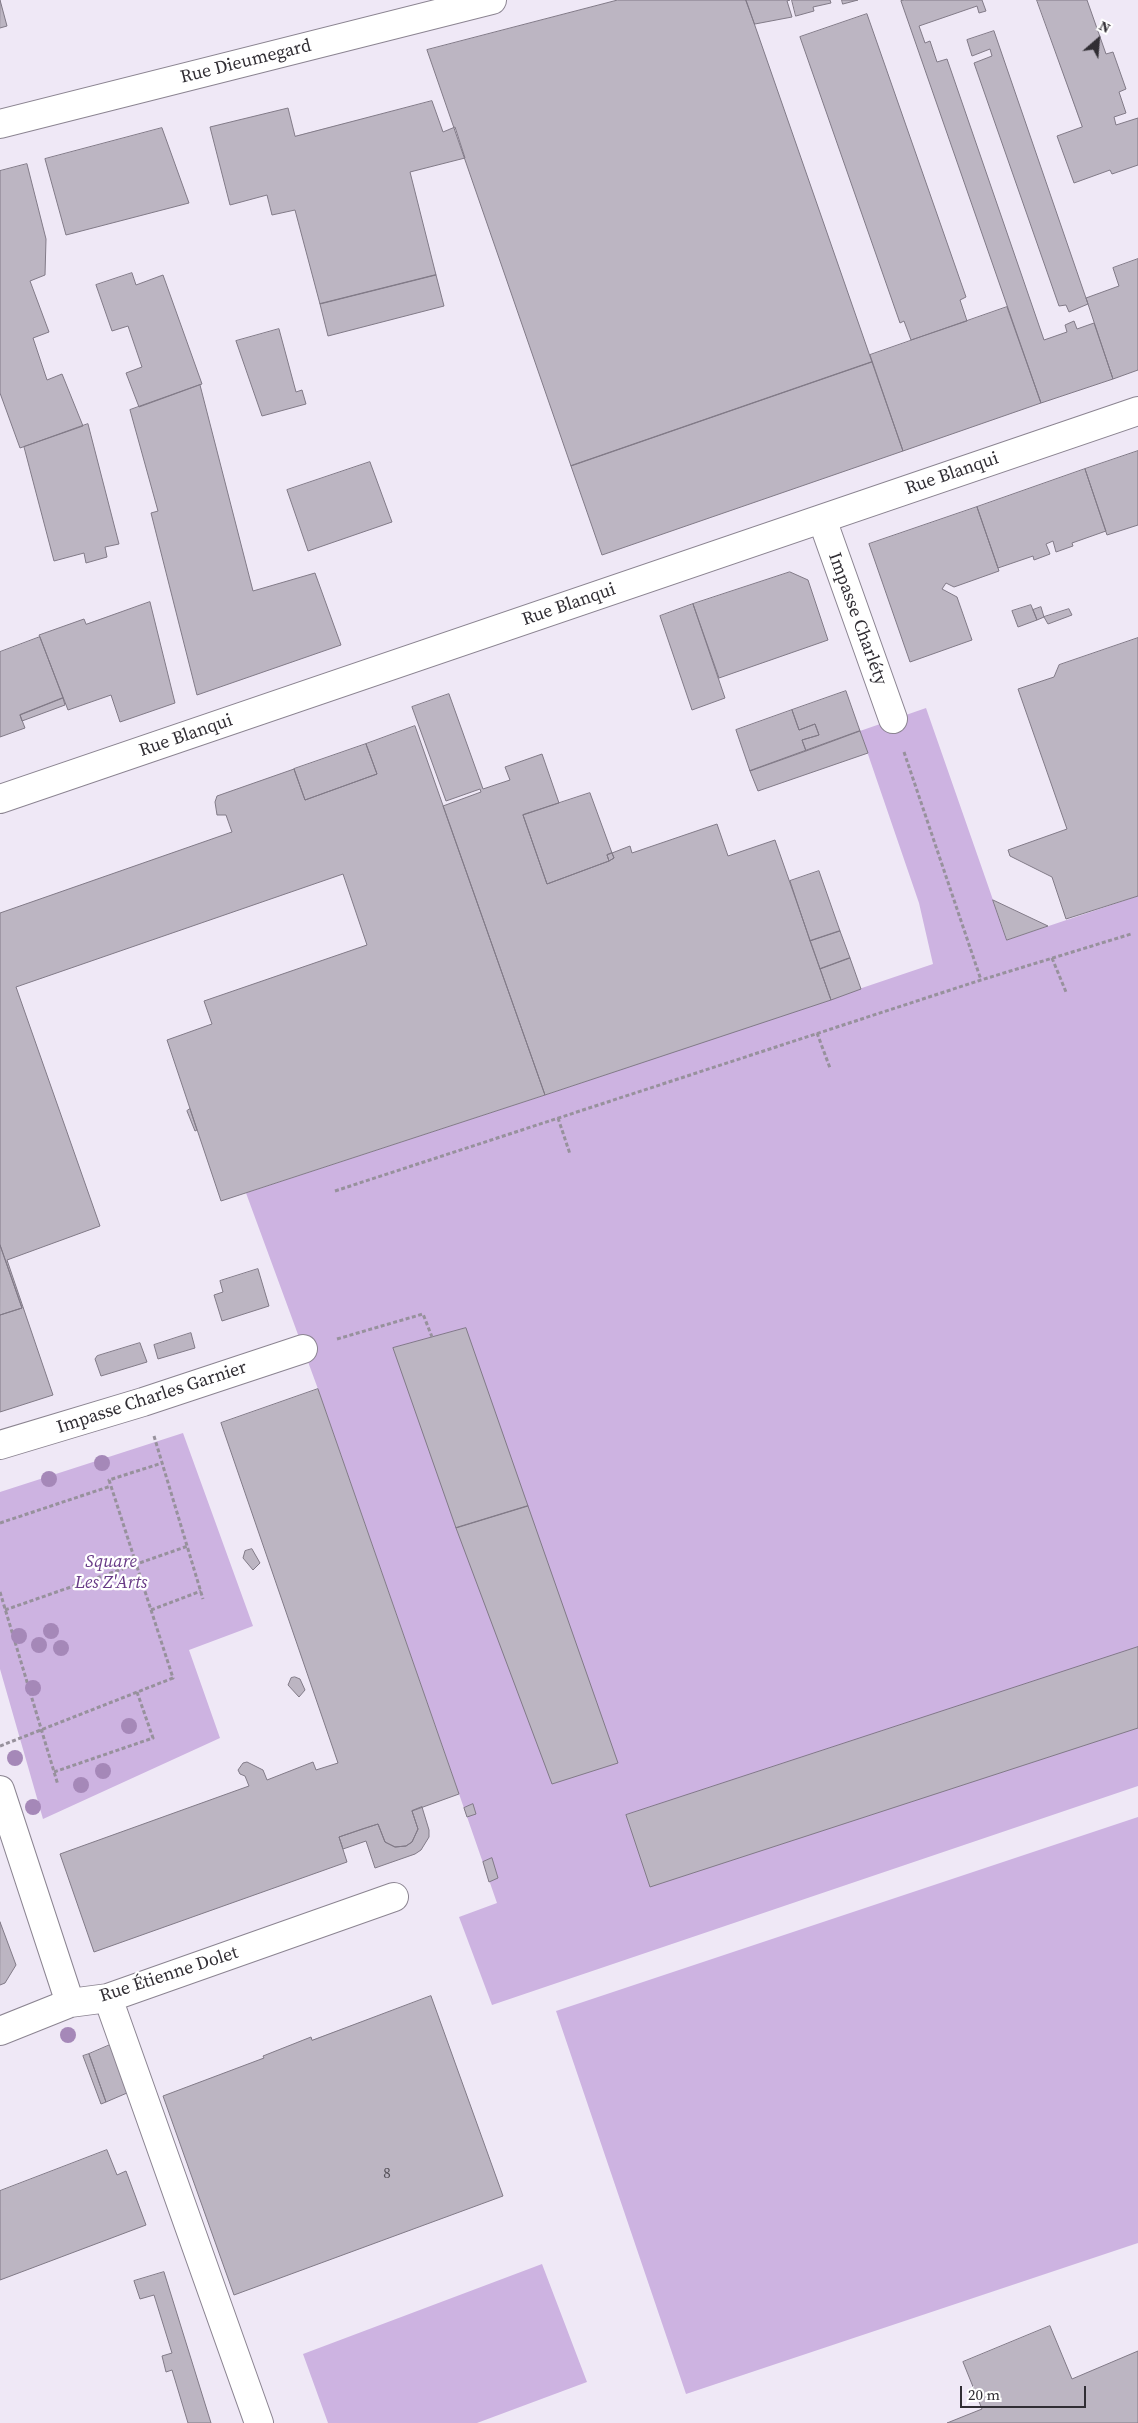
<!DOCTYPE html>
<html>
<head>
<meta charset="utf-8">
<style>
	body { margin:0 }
	#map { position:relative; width:1138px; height:2423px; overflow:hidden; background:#efe8f6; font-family:"Source Serif 4",serif }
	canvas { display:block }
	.north { position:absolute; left:1073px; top:15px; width:50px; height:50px; -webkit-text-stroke:4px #fff; paint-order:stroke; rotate:27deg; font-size:14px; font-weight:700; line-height:20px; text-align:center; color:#312e34 }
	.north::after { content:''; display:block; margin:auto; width:18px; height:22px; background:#312e34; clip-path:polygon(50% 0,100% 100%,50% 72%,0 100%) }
	.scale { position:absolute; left:960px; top:2386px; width:126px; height:22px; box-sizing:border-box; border:2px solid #312e34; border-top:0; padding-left:6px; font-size:15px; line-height:18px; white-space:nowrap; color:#312e34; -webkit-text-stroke:4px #fff; paint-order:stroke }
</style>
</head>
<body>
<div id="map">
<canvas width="1138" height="2423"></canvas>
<div class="north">N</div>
<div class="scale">20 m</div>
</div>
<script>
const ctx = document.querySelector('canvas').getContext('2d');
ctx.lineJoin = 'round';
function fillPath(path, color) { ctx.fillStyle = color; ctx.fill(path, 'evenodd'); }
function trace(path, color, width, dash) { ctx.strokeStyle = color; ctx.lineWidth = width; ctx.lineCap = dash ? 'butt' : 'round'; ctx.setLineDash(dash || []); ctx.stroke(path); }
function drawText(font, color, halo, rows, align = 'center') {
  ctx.font = font + ' "Source Serif 4",serif'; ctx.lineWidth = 4.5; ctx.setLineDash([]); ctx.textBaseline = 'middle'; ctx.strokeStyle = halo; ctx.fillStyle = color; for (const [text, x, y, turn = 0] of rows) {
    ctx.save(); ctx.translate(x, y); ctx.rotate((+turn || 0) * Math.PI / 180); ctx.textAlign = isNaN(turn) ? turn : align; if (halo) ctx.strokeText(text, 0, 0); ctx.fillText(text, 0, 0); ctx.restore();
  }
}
const green = new Path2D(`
	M 926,708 L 1007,940 L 1138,896 L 1138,1786 L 492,2005 L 459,1917 L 497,1903 L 318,1389 L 246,1193 L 545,1095 L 933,964 L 919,903 L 860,731 Z
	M 183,1433 L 253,1626 L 189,1650 L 220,1738 L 43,1819 L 0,1669 L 0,1492 Z
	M 1138,1817 L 1138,2243 L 686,2394 L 556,2011 Z
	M 542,2264 L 587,2382 L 477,2423 L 328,2423 L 303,2354 Z`);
const building = new Path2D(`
	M 0,0 L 7,26 L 0,28 Z
	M 618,0 L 746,0 L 872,362 L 571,466 L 427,50 Z
	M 746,0 L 790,0 L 787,1 L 792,17 L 755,24 Z
	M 792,0 L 830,0 L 831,3 L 813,7 L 814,11 L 796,16 Z
	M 842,0 L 858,0 L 843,4 Z
	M 905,0 L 982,0 L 986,11 L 979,13 L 977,6 L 919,26 L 925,43 L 930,41 L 937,62 L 947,59 L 1044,340 L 1067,332 L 1065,325 L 1074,321 L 1077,329 L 1094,323 L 1113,379 L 1041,403 L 901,1 Z
	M 1037,0 L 1087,0 L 1106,54 L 1113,52 L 1126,89 L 1119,92 L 1126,113 L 1114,117 L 1116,125 L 1138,118 L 1138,165 L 1112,174 L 1110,170 L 1074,183 L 1057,136 L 1082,127 Z
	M 867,14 L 966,297 L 960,300 L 967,321 L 911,340 L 904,321 L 900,323 L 800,37 Z
	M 994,31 L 1088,304 L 1069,312 L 1066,305 L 1059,306 L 974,63 L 992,56 L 990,49 L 972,56 L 967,40 Z
	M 432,101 L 443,132 L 455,127 L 465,158 L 410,172 L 436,275 L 320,304 L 295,210 L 272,215 L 267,195 L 230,205 L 210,127 L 288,108 L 295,136 Z
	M 162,128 L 189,203 L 66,235 L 45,159 Z
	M 27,164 L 46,239 L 45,275 L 30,281 L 49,332 L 33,338 L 47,380 L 62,374 L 83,426 L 20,448 L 0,393 L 0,171 Z
	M 1138,259 L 1138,370 L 1113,379 L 1086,298 L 1119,286 L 1113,268 Z
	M 132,273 L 136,285 L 163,275 L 202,384 L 139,407 L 126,373 L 142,367 L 128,326 L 112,331 L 96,285 Z
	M 436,275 L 444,306 L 328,336 L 320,304 Z
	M 1007,307 L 1041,403 L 903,451 L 870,355 Z
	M 279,329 L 296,392 L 302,390 L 306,404 L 262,416 L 236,341 Z
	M 872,362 L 903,451 L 602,555 L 571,466 Z
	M 200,385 L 253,591 L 315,573 L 341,645 L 197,695 L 151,513 L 158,511 L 130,410 Z
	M 88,424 L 119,544 L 105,547 L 107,557 L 86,563 L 84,553 L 54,561 L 24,447 Z
	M 1138,451 L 1138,525 L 1107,535 L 1085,469 Z
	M 370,462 L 392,522 L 308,551 L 287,490 Z
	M 1085,469 L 1106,531 L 1072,543 L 1073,546 L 1056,552 L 1053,541 L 1046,544 L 1050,554 L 1034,560 L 1033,556 L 998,568 L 977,507 Z
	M 977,507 L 999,571 L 954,587 L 946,583 L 942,589 L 957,597 L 972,640 L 910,662 L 869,544 Z
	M 790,572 L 808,580 L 828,640 L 719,678 L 693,604 Z
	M 150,602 L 175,703 L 120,722 L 111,695 L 68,710 L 39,635 L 84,619 L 86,624 Z
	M 693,604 L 725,698 L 692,710 L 660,616 Z
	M 1031,605 L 1037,620 L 1018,627 L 1012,611 Z
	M 1041,607 L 1044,617 L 1037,620 L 1033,610 Z
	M 1069,609 L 1072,615 L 1048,624 L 1044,617 Z
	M 40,637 L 63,698 L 20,715 L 25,728 L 0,737 L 0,652 Z
	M 1138,638 L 1138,896 L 1066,919 L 1052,877 L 1010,856 L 1008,850 L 1067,829 L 1018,689 L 1054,677 L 1059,665 Z
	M 846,691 L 860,731 L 806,751 L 802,740 L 819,735 L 815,724 L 799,730 L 792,710 Z
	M 449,694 L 483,789 L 510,780 L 505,767 L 542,754 L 559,803 L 523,815 L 547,884 L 609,861 L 614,858 L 612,853 L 630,846 L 632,853 L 717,824 L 728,856 L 775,840 L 831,1000 L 545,1095 L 443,806 L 481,792 L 480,789 L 446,801 L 412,707 Z
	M 63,698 L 65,705 L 22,721 L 20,715 Z
	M 792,710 L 799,730 L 815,724 L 819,735 L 802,740 L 806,751 L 750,771 L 736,730 Z
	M 415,726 L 545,1095 L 221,1201 L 167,1040 L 212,1024 L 204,1001 L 367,945 L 343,874 L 16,987 L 100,1226 L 7,1260 L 53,1395 L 0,1412 L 0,1315 L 22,1308 L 0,1245 L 0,913 L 232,832 L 226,815 L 217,815 L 215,802 L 217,796 L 294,769 L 305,800 L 377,774 L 366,744 Z
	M 860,731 L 868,753 L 758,791 L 750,771 Z
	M 366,744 L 377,774 L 305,800 L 294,769 Z
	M 590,793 L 612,853 L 607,855 L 609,861 L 547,884 L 523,815 Z
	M 612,853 L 614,858 L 609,861 L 607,855 Z
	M 819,871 L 840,931 L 810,941 L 790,881 Z
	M 993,900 L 1048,926 L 1007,940 Z
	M 840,931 L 850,958 L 820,969 L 810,941 Z
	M 850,958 L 861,989 L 831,1000 L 820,969 Z
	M 190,1109 L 197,1130 L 195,1131 L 187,1111 Z
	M 0,1245 L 22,1308 L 0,1315 Z
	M 258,1269 L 269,1306 L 222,1321 L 214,1295 L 223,1292 L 220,1281 Z
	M 466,1328 L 528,1506 L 456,1528 L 393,1348 Z
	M 191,1333 L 195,1348 L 158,1359 L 154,1345 Z
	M 140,1343 L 147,1362 L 101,1376 L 95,1359 L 97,1356 Z
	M 318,1389 L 459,1794 L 412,1811 L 418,1829 L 412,1842 L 406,1846 L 395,1847 L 385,1842 L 378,1824 L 362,1829 L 339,1837 L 347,1862 L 94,1952 L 60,1854 L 249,1786 L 245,1776 L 240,1774 L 238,1770 L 243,1763 L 247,1762 L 263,1770 L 267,1780 L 313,1762 L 316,1770 L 338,1763 L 221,1423 Z
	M 528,1506 L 618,1763 L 552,1784 L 456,1528 Z
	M 252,1549 L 260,1563 L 253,1570 L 243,1558 L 245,1551 Z
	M 1138,1647 L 1138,1728 L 650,1887 L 626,1815 Z
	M 295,1677 L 300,1679 L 305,1690 L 299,1697 L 288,1685 L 291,1678 Z
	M 473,1804 L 476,1814 L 467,1817 L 464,1808 Z
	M 422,1807 L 429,1830 L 429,1837 L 421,1850 L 415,1854 L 375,1868 L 366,1841 L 343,1849 L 339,1837 L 378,1824 L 385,1842 L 395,1847 L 406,1846 L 412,1842 L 418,1829 L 412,1811 Z
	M 492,1858 L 498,1878 L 489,1882 L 483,1862 Z
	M 0,1922 L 16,1965 L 5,1983 L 0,1985 Z
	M 431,1996 L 503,2196 L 234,2295 L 163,2096 L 264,2058 L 263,2056 L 311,2037 L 312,2040 Z
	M 110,2045 L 127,2093 L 106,2102 L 89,2054 Z
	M 89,2054 L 106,2102 L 101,2104 L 83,2056 Z
	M 107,2150 L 117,2175 L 126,2171 L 146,2225 L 0,2280 L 0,2191 Z
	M 164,2272 L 211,2423 L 188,2423 L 172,2370 L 166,2372 L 162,2356 L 172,2353 L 154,2295 L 140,2299 L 134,2281 Z
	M 1050,2326 L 1072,2379 L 1138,2351 L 1138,2423 L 947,2423 L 982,2409 L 963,2362 Z`);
const path = new Path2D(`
	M 904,752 L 981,980
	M 1052,958 L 1066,992
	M 817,1033 L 830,1068
	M 558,1118 L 570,1154
	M 335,1191 L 981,980 L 1131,934
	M 337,1339 L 423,1314 L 432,1337
	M 154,1436 L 203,1599
	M 0,1523 L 111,1486
	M 0,1592 L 58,1785
	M 5,1610 L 188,1546
	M 151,1610 L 201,1591
	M 0,1746 L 173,1678 L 109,1480 L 162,1463
	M 54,1772 L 153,1738 L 137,1692`);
const minor = new Path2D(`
	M 0,124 L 492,0
	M 822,519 L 893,719
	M 0,799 L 1138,411
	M 0,1445 L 143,1402 L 303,1349
	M 0,1790 L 70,2003
	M 108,1998 L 259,2423
	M 0,2031 L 70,2003 L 108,1998 L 394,1897`);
const trees = [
	[102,1463],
	[49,1479],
	[51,1631],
	[19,1636],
	[39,1645],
	[61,1648],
	[33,1688],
	[129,1726],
	[15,1758],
	[103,1771],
	[81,1785],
	[33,1807],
	[68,2035]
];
const numberNames = [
	["8",387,2174]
];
const streetNames = [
	["Rue Dieumegard",246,62,-14],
	["Rue Blanqui",952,474,-19],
	["Rue Blanqui",569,605,-19],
	["Impasse Charléty",857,619,70],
	["Rue Blanqui",186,736,-19],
	["Impasse Charles Garnier",152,1398,-18],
	["Rue Étienne Dolet",169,1975,-18]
];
const parkNames = [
	["Square",111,1562],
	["Les Z'Arts",111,1583]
];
fillPath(green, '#cdb3e1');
fillPath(building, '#bcb5c2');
trace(building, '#817a87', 1);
trace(minor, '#8b8491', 30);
trace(path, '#97919c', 3, [4, 2.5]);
trace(minor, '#fff', 28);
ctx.fillStyle = '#a588b8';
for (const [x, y] of trees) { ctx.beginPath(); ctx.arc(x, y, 8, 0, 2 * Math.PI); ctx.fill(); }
drawText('15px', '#545058', null, numberNames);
drawText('18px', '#312e34', '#fff', streetNames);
drawText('italic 18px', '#683a86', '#fff', parkNames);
</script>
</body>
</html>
